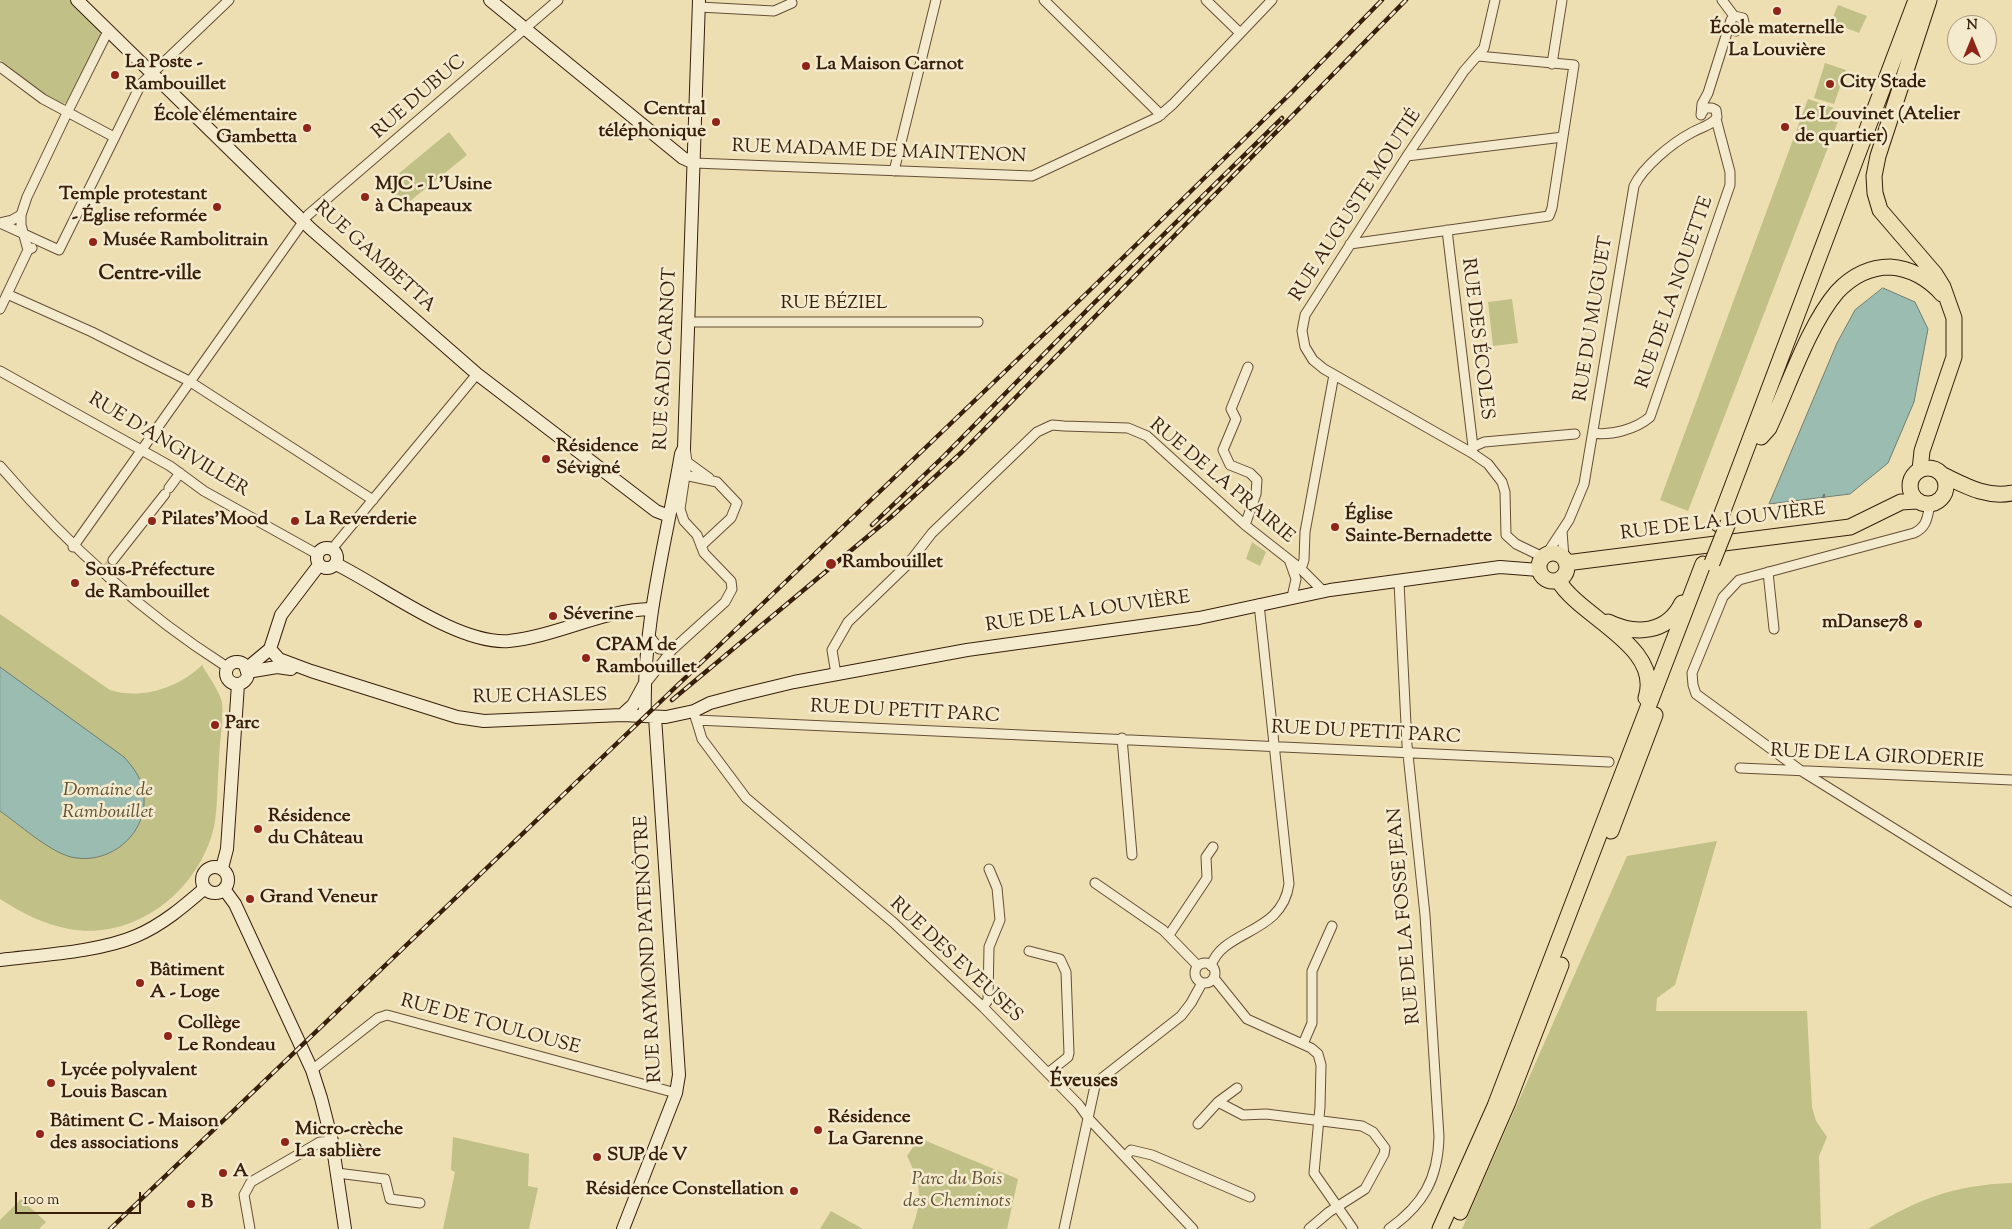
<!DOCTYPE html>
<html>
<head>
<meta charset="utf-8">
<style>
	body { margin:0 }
	#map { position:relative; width:2012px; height:1229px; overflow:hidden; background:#eedfb3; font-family:"Sorts Mill Goudy",serif }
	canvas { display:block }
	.north { position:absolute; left:1947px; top:15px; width:50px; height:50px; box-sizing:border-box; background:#f4eace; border:1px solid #a89980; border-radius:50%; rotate:0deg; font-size:14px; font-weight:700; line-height:20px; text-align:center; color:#371f0b }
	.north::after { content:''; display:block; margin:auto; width:18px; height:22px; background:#8f2418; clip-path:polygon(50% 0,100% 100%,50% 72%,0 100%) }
	.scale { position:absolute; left:15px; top:1192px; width:126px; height:22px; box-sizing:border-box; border:2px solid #371f0b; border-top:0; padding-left:6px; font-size:15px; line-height:18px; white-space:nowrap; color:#371f0b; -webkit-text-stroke:4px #f4eace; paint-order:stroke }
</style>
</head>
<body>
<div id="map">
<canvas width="2012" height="1229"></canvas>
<div class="north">N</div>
<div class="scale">100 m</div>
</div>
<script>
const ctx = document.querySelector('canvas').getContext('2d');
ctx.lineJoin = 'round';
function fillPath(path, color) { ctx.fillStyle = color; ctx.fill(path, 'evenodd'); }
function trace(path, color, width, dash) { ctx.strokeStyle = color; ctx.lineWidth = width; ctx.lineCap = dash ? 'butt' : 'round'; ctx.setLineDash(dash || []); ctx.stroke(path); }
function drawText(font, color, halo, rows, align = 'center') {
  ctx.font = font + ' "Sorts Mill Goudy",serif'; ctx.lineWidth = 5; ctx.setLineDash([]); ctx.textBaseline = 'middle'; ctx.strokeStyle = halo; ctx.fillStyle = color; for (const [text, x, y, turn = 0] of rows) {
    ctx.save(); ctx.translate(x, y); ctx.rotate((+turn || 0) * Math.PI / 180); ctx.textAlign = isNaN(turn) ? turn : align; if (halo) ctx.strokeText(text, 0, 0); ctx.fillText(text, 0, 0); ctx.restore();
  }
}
const green = new Path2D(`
	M 0,0 L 71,0 L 100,31 L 100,37 L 66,103 L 62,104 L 54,101 L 0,60 Z
	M 1838,5 L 1867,16 L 1859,33 L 1831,22 Z
	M 1825,63 L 1846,70 L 1834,104 L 1814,98 Z
	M 1808,99 L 1842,111 L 1688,511 L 1660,500 Z
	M 449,132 L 467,155 L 404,206 L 386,184 Z
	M 1512,299 L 1518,343 L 1493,346 L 1488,302 Z
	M 1252,542 L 1266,552 L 1260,566 L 1246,559 Z
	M 0,614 L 110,690 C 141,700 179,688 202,665 C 207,674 220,692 222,702 C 224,716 219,747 219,763 C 217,784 218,806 214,827 C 199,891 135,941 69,929 C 43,924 22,913 0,899 Z
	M 1717,841 L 1675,985 L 1657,998 L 1656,1011 L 1807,1011 L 1812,1107 L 1816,1121 L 1827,1137 L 1819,1156 L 1821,1229 L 1462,1229 L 1627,856 Z
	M 453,1137 L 529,1154 L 528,1186 L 538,1188 L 529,1229 L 443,1229 L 455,1172 L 451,1170 Z
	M 919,1138 L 1018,1179 L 1007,1229 L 912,1229 C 923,1199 921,1184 907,1156 Z
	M 2012,1183 L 2012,1229 L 1868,1229 C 1918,1199 1954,1185 2012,1183 Z
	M 21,1199 L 46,1222 L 39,1229 L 0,1229 L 0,1220 Z
	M 831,1211 L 863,1229 L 820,1229 Z`);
const water = new Path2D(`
	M 1883,288 L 1915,302 L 1928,329 L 1914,402 L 1888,463 L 1850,494 L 1769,504 L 1837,343 L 1855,310 Z
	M 0,667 L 124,757 C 131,765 138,773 141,783 C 156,826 114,867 71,857 C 48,851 19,824 0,811 Z`);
const stream = new Path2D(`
	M 1819,511 L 1824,495`);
const streetTunnel = new Path2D(`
	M 107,568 L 113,560`);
const street = new Path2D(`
	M 1044,0 L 1161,115
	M 1206,0 L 1240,33
	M 1495,0 L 1484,48 L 1464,71 L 1407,156 L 1305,315 L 1302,331 L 1305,347 L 1313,360 L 1324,369 L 1472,453 L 1488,464 L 1502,482 L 1505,492 L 1506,535 L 1516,544 L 1543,557
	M 1722,0 L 1734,16
	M 699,7 L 774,11 L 792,3
	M 1730,24 L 1736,31 L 1745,27 L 1743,18 L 1734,16
	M 1552,64 L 1562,0
	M 0,67 L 43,99 L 114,137
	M 1701,115 L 1702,104 L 1708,93 L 1731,20 L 1734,16
	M 1407,156 L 1563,137
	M 694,163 L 1032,176 L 1158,117 L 1173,104 L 1272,0
	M 894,171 L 936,0
	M 0,223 L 59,250 L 141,84 L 229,0
	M 0,223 L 12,220 L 21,215
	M 1447,230 L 1473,447 L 1472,453
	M 1350,244 L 1549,216 L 1552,208 L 1574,65 L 1478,56
	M 28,250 L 21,225 L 21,215 L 27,197 L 67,113 L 108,31
	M 7,294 L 92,332 L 189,381 L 373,500
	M 0,309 L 28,250 L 32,248
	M 689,322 L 978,322
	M 0,371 L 170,466 L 204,491 L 317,554
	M 1593,433 C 1611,436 1636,429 1650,417 L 1730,185 L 1730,172 L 1716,119
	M 1473,447 L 1484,442 L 1575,434
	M 687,462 L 709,478
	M 0,466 C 66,543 138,610 224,665
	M 680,474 L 717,482 L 737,503 L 731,518 L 701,546
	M 169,488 L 180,473
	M 1930,505 C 1927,518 1927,527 1914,533 L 1739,580 L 1723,597 L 1692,673 L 1693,685 L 1696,694 L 1800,770 L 2012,902
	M 1245,525 L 1256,494 L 1257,480 L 1250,473 L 1230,465 L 1223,450 L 1236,419 L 1231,409 L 1248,367
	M 1562,531 L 1564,558
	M 73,547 L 308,215 L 558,0
	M 332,549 L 477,374
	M 1546,555 L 1569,520 L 1584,484 L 1634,186 C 1643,167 1672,143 1691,133 C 1699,128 1713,125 1717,117 L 1716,110 L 1712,108 L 1705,108 L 1702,113
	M 113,560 L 165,494
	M 1290,562 L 1296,579 L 1292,597
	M 1301,569 L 1304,560 L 1305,532 L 1333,380 L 1336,376
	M 1768,572 L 1774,629
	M 649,635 L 659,649 L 672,650
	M 836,674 L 832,650 L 848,622 L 908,564 L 932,533 L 1037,432 L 1052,425 L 1064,426 L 1128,428 L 1147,436 L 1245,525 L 1301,569 L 1323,591
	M 646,683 L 672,650 L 725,602 L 732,589 L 731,581 L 704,553 L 697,535 L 684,521 L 680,509 L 687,462 L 685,448
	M 695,716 L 702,739 L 746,798 L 894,923 L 983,1007 L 1079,1105 L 1089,1119 L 1193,1229
	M 696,720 L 1609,762
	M 1122,738 L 1132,855
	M 1740,768 L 2012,780
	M 1095,883 L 1163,930 L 1198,966
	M 1169,935 L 1207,878 L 1206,857 L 1213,847
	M 1029,951 L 1060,959 L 1066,972 L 1069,1053 L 1068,1057 L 1048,1073
	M1195 973a10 10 0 1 1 20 0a10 10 0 1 1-20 0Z
	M 1211,966 C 1223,929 1282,935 1289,884 L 1259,604
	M 1214,978 L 1247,1019 L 1311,1048 L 1318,1054 L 1321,1065 L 1320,1107 L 1314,1173 L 1353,1229
	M 983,1007 L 988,1000 L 989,947 L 1000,920 L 997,888 L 989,869
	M 1303,1044 L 1312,1023 L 1312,971 L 1332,926
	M 312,1070 L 378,1018 L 387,1015 L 676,1093
	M 1237,1088 L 1218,1102 L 1243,1115 L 1266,1114 L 1362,1126 L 1373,1132 L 1385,1148 L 1384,1154 L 1365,1189 L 1329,1212 L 1309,1229
	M 1198,1124 L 1218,1102
	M 1125,1157 L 1131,1150 L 1152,1155 L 1250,1197
	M 337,1173 L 385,1179 L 390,1199 L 420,1203
	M 250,1229 L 244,1195 L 251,1182 L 320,1142 L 332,1141
	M 1064,1229 L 1095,1086 L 1102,1078 L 1181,1016 L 1191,1003 L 1202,983
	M 1389,1229 C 1423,1205 1438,1179 1439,1137 L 1425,915 L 1407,745 L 1399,582`);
const secondary = new Path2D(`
	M 77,0 L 311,229 L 477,374 L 656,511 L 669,516
	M 490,0 L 683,158 L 694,163
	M317 558a10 10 0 1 1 20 0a10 10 0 1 1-20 0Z
	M 336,564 C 383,587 458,645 509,641 C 557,636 602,610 651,609
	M 270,649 L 279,659 L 311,671 L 457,717 L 484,721 L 622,715 L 666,717 L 694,711 L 710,703 L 740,695 L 794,682 L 967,650 L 1199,618 L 1330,590 L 1500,567 L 1539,570
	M 270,649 L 281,615 L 319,565
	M226 673a11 11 0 1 1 22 0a11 11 0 1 1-22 0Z
	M 246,669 L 270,649
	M 247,672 L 277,667 L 291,669
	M 622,715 L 633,705 L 644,685
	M 645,716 C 642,625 666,543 681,454 L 684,448 L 699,0
	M202 880a13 13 0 1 1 26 0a13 13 0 1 1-26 0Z
	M 222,868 L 227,849 L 238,684
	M 224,889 L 235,904 L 312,1070 L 321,1098 L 332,1141 L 345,1229
	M 0,960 C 40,955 99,952 136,936 C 162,925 183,907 205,888
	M 623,1229 L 676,1093 L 679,1075 L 655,717`);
const primary = new Path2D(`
	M 1761,437 L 1769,428 C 1788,388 1808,326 1837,292 C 1851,277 1869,267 1890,267 C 1910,268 1929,279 1942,294
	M1910 486a18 18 0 1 1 36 0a18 18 0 1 1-36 0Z
	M 1920,470 L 1922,451 L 1954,357 L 1954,318 L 1943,287 L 1935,274 L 1880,210 L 1875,193 L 1874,176 L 1878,156 L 1929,0
	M 1943,475 C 1966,486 1986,498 2012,493
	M 1718,524 L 1916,0
	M1539 567a14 14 0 1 1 28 0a14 14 0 1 1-28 0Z
	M 1566,563 L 1850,527 L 1901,502 L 1917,501
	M 1558,580 C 1580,618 1663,646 1646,698
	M 1608,622 C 1635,635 1667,634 1682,603
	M 1611,831 L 1655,715
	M 1460,1212 L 1508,1102 L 1561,965
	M 1440,1229 L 1495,1106 L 1703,564`);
const rail = new Path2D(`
	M 872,525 L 944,456 L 1091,306 L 1282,118
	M 672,700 L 891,517 L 962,452 L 1406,0
	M 110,1229 L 1089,291 L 1291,93 L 1382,0`);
const primaryBridge = new Path2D(`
	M 1712,563 L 1728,523`);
const markers = [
	[1777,11,5,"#8f2418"],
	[806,66,5,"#8f2418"],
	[115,75,5,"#8f2418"],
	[1830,84,5,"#8f2418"],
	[716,122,5,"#8f2418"],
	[1785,127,5,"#8f2418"],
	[307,128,5,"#8f2418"],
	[365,197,5,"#8f2418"],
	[217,207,5,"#8f2418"],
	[93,242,5,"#8f2418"],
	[546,459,5,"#8f2418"],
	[152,521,5,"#8f2418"],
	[295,521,5,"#8f2418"],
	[1335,527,5,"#8f2418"],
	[831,564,6,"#8f2418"],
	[75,583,5,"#8f2418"],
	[553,616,5,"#8f2418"],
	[1918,624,5,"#8f2418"],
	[586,658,5,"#8f2418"],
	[215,725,5,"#8f2418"],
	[258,829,5,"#8f2418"],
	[250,899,5,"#8f2418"],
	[140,983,5,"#8f2418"],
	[168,1036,5,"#8f2418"],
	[51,1083,5,"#8f2418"],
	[818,1130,5,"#8f2418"],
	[40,1134,5,"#8f2418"],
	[285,1142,5,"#8f2418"],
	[597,1157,5,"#8f2418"],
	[223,1173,5,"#8f2418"],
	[794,1191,5,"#8f2418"],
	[191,1204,5,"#8f2418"]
];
const poiNames = [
	["École maternelle",1777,30,"center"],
	["La Louvière",1777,52,"center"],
	["La Poste -",125,64],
	["Rambouillet",125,86],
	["La Maison Carnot",816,66],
	["City Stade",1840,84],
	["Central",706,111,"right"],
	["téléphonique",706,133,"right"],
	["Le Louvinet (Atelier",1795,116],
	["de quartier)",1795,138],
	["École élémentaire",297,117,"right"],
	["Gambetta",297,139,"right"],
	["MJC - L'Usine",375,186],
	["à Chapeaux",375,208],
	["Temple protestant",207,196,"right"],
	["- Église reformée",207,218,"right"],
	["Musée Rambolitrain",103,242],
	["Résidence",556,448],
	["Sévigné",556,470],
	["Église",1345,516],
	["Sainte-Bernadette",1345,538],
	["Pilates'Mood",162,521],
	["La Reverderie",305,521],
	["Rambouillet",842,564],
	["Sous-Préfecture",85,572],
	["de Rambouillet",85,594],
	["Séverine",563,616],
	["mDanse78",1908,624,"right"],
	["CPAM de",596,647],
	["Rambouillet",596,669],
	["Parc",225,725],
	["Résidence",268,818],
	["du Château",268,840],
	["Grand Veneur",260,899],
	["Bâtiment",150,972],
	["A - Loge",150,994],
	["Collège",178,1025],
	["Le Rondeau",178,1047],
	["Lycée polyvalent",61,1072],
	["Louis Bascan",61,1094],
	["Résidence",828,1119],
	["La Garenne",828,1141],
	["Bâtiment C - Maison",50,1123],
	["des associations",50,1145],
	["Micro-crèche",295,1131],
	["La sablière",295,1153],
	["SUP de V",607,1157],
	["A",233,1173],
	["Résidence Constellation",784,1191,"right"],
	["B",201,1204]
];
const streetNames = [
	["RUE DUBUC",420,98,-41],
	["RUE MADAME DE MAINTENON",879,153,2],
	["RUE AUGUSTE MOUTIÉ",1357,206,-57],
	["RUE GAMBETTA",374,258,42],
	["RUE DE LA NOUETTE",1676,293,-71],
	["RUE BÉZIEL",834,305],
	["RUE DU MUGUET",1595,319,-81],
	["RUE DES ÉCOLES",1476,339,83],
	["RUE SADI CARNOT",667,359,-87],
	["RUE D'ANGIVILLER",168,446,31],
	["RUE DE LA PRAIRIE",1221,482,40],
	["RUE DE LA LOUVIÈRE",1723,523,-7],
	["RUE DE LA LOUVIÈRE",1088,613,-8],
	["RUE CHASLES",540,698,-1],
	["RUE DU PETIT PARC",905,713,3],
	["RUE DU PETIT PARC",1366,734,3],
	["RUE DE LA GIRODERIE",1877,758,3],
	["RUE DE LA FOSSE JEAN",1406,916,-95],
	["RUE RAYMOND PATENÔTRE",650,949,-93],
	["RUE DES EVEUSES",955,961,43],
	["RUE DE TOULOUSE",490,1026,15]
];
const parkNames = [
	["Domaine de",108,792],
	["Rambouillet",108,814],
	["Parc du Bois",957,1181],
	["des Cheminots",957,1203]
];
const neighbourhoodNames = [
	["Centre-ville",150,276],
	["Éveuses",1084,1083]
];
fillPath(green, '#c0c087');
fillPath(water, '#9abcb1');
trace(water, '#727d6f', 1);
trace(stream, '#727d6f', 2.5);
trace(streetTunnel, '#c9b991', 9, [9, 4.5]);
trace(street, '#654f35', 11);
trace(secondary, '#371f0b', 14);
trace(primary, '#371f0b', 17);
trace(street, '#f4eace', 9);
trace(secondary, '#f4eace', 12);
trace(primary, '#eedfb3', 15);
trace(rail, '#371f0b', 4.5);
trace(rail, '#f4eace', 2.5, [8]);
trace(primaryBridge, '#371f0b', 17, []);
trace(primaryBridge, '#eedfb3', 15);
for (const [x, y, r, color] of markers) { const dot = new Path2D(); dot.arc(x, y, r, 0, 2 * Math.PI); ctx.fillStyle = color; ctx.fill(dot); trace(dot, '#f4eace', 2); }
drawText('bold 19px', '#371f0b', '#f4eace', poiNames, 'left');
drawText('19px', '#371f0b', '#f4eace', streetNames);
drawText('italic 19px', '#604f30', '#f4eace', parkNames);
drawText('bold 20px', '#371f0b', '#f4eace', neighbourhoodNames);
</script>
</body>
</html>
